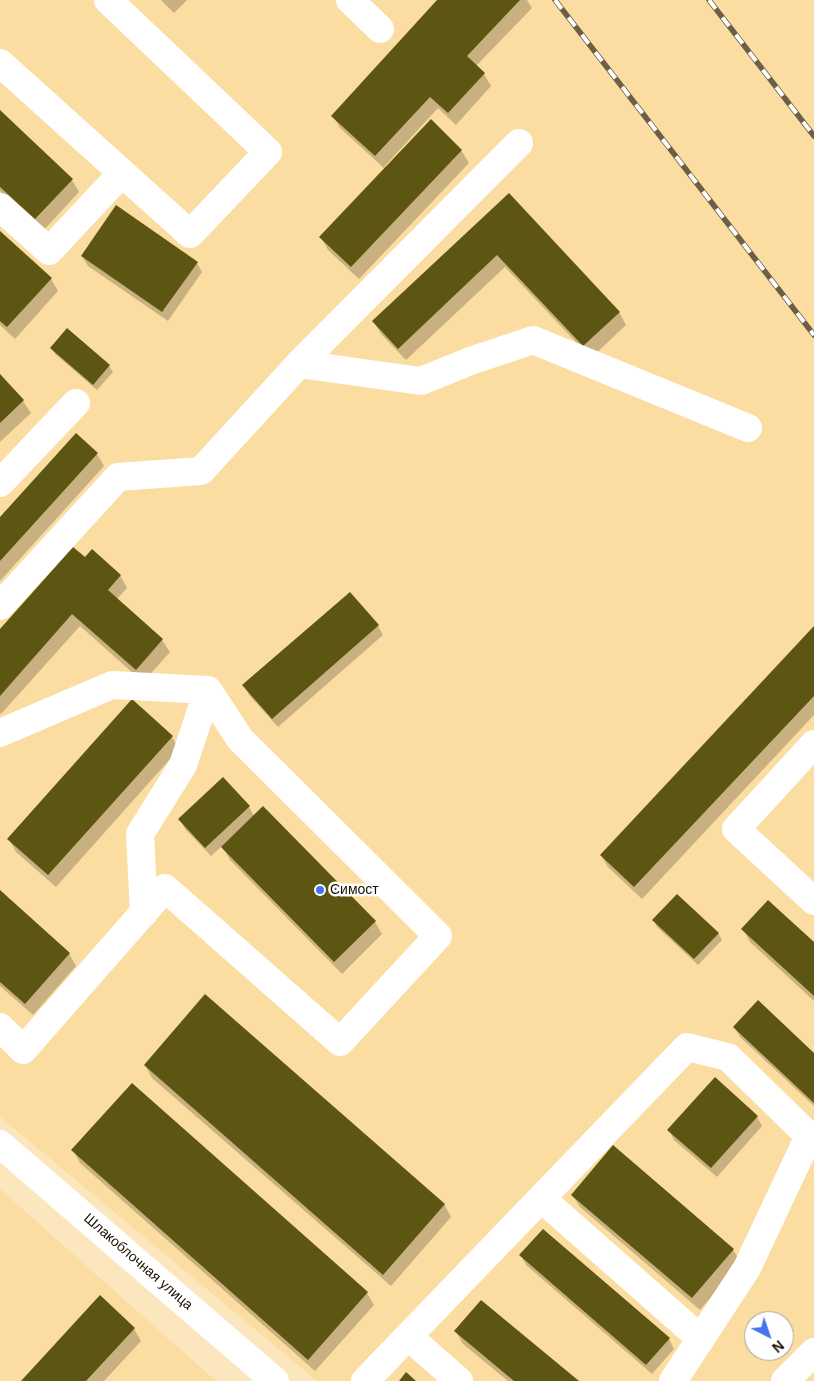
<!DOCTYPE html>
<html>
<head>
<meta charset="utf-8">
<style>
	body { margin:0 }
	#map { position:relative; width:814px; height:1381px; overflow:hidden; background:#fce6be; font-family:Arial,sans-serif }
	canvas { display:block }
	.north { position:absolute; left:744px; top:1311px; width:50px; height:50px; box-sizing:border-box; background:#fff; border:1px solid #a39f99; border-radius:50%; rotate:139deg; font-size:14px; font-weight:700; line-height:20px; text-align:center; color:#191000 }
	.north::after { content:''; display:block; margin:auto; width:18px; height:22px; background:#4275e6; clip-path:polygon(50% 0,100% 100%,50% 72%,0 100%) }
</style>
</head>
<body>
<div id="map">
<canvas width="814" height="1381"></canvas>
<div class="north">N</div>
</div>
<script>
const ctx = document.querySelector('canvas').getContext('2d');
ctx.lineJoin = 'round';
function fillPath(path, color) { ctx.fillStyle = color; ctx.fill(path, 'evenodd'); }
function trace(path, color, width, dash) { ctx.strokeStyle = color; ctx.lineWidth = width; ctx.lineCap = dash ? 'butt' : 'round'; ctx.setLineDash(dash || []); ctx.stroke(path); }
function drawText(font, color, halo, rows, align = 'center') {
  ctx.font = font + ' Arial,sans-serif'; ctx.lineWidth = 5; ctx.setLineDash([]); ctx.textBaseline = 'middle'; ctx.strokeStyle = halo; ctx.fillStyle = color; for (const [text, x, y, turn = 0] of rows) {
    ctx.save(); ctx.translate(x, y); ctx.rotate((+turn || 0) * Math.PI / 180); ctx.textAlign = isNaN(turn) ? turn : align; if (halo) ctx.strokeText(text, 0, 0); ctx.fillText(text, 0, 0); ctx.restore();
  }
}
const built = new Path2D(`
	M 0,0 L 814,0 L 814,1381 L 317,1381 L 0,1117 ZM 754,1321 L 784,1321 L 784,1351 L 754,1351 Z
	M 0,1189 L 100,1278 L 216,1381 L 0,1381 Z`);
const shadow = new Path2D(`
	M 161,0 L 187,0 L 174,13 Z
	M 439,0 L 527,0 L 532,8 L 476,66 L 484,74 L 491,86 L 456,125 L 438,108 L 384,167 L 386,168 L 461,150 L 469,163 L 359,279 L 328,250 L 321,237 L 385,169 L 340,128 L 333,116 Z
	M 0,112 L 72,180 L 79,192 L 43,231 L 0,191 Z
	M 509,195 L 619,312 L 626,325 L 591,358 L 505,267 L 406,360 L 381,334 L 374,322 Z
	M 0,232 L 51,279 L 58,291 L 15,339 L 0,325 Z
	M 82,256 L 197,263 L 202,272 L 168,321 L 88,266 Z
	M 51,348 L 109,366 L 113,372 L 97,390 L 55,354 Z
	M 0,376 L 23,401 L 31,413 L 0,442 Z
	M 97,454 L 104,466 L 0,581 L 0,518 Z
	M 120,575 L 127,588 L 117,599 L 162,640 L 170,652 L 143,682 L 80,626 L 1,714 L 0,713 L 0,631 Z
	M 349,593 L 378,626 L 383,635 L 278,727 L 249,695 L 244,685 Z
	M 814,628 L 814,715 L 642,899 L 608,867 L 601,855 Z
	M 172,737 L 179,749 L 56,887 L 16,852 L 9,839 Z
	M 249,807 L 254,816 L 375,922 L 382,934 L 342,974 L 230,860 L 222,846 L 211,856 L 185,829 L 180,819 Z
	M 0,892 L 69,953 L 76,966 L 33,1015 L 0,986 Z
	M 654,920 L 718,933 L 722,940 L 698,965 L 657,927 Z
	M 743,929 L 814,944 L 814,1001 L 750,942 Z
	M 734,1027 L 814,1055 L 814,1106 L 740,1037 Z
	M 145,1065 L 444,1204 L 451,1217 L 391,1286 L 152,1078 Z
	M 757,1117 L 762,1126 L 717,1177 L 674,1140 L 669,1130 Z
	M 73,1150 L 367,1293 L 374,1305 L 315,1371 L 80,1163 Z
	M 572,1195 L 733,1250 L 741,1262 L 700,1310 L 580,1207 Z
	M 521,1255 L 669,1339 L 674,1349 L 652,1374 L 526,1265 Z
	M 134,1329 L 141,1341 L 104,1381 L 22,1381 Z
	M 456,1332 L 577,1381 L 508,1381 L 463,1344 Z`);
const building = new Path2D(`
	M 437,0 L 520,0 L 467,56 L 485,73 L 448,113 L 430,97 L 375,156 L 331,116 Z
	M 0,110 L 73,179 L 35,219 L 0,187 Z
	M 431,119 L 462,150 L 351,267 L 319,237 Z
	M 509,193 L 620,312 L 583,346 L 497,255 L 398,349 L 372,321 Z
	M 116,205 L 198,262 L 162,312 L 81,256 Z
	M 0,231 L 52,278 L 7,327 L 0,321 Z
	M 67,328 L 110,365 L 93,385 L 50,348 Z
	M 0,374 L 24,400 L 0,423 Z
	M 76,433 L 98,453 L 0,561 L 0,517 Z
	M 73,547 L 85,557 L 92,549 L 121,575 L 108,590 L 163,639 L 136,670 L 72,614 L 0,696 L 0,629 Z
	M 350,592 L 379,625 L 272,719 L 242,685 Z
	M 814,626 L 814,696 L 634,887 L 600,855 Z
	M 132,699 L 173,736 L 48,875 L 7,839 Z
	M 223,777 L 250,806 L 205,848 L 178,819 Z
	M 263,806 L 376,921 L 334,962 L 221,847 Z
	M 0,890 L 70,953 L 25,1004 L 0,982 Z
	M 677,894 L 719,933 L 694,959 L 652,920 Z
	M 768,900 L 814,942 L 814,996 L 741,929 Z
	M 205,994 L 445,1204 L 383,1275 L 144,1065 Z
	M 758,1000 L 814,1053 L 814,1103 L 733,1027 Z
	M 715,1077 L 758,1116 L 711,1168 L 667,1130 Z
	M 132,1083 L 368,1292 L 308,1360 L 71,1150 Z
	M 613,1145 L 734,1249 L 692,1298 L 571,1195 Z
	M 543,1229 L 670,1338 L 646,1365 L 519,1255 Z
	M 100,1295 L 135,1328 L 86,1381 L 21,1381 Z
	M 481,1300 L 579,1381 L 514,1381 L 454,1331 Z
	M 406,1372 L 416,1381 L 399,1381 Z`);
const minor = new Path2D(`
	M 350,0 L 380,29
	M 0,63 L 190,234 L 268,152 L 108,0
	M 0,207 L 49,251 L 122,173
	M 299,364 L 519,143
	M 0,483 L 76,403
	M 0,606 L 118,477 L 201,471 L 299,364 L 421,381 L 473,360 L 533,340 L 748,428
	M 0,733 L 112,685 L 208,690 L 240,739 L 438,936 L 340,1042 L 165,888 L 23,1050 L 0,1027
	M 814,744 L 736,829 L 814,901
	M 144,913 L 140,834 L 183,765 L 208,690
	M 0,1144 L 275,1381
	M 542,1199 L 701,1339
	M 409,1337 L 459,1381
	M 365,1381 L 687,1047 L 728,1057 L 809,1136 L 747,1268 L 673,1381
	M 785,1381 L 814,1352`);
const rail = new Path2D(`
	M 555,0 L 814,335
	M 709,0 L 814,136`);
const markers = [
	[320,890,5,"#4275e6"]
];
const poiNames = [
	["Симост",330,890]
];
const streetNames = [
	["Шлакоблочная улица",138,1262,41]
];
fillPath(built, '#fbdda2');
fillPath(shadow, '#0003');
fillPath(building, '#5c5612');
trace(minor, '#fff', 28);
trace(rail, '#6c5f46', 5.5);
trace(rail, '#fff', 4, [11]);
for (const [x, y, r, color] of markers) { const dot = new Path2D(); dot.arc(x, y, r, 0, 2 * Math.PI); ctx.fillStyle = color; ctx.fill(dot); trace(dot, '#fff', 2); }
drawText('14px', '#191000', '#fff', poiNames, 'left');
drawText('14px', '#191000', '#fff', streetNames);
</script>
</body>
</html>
